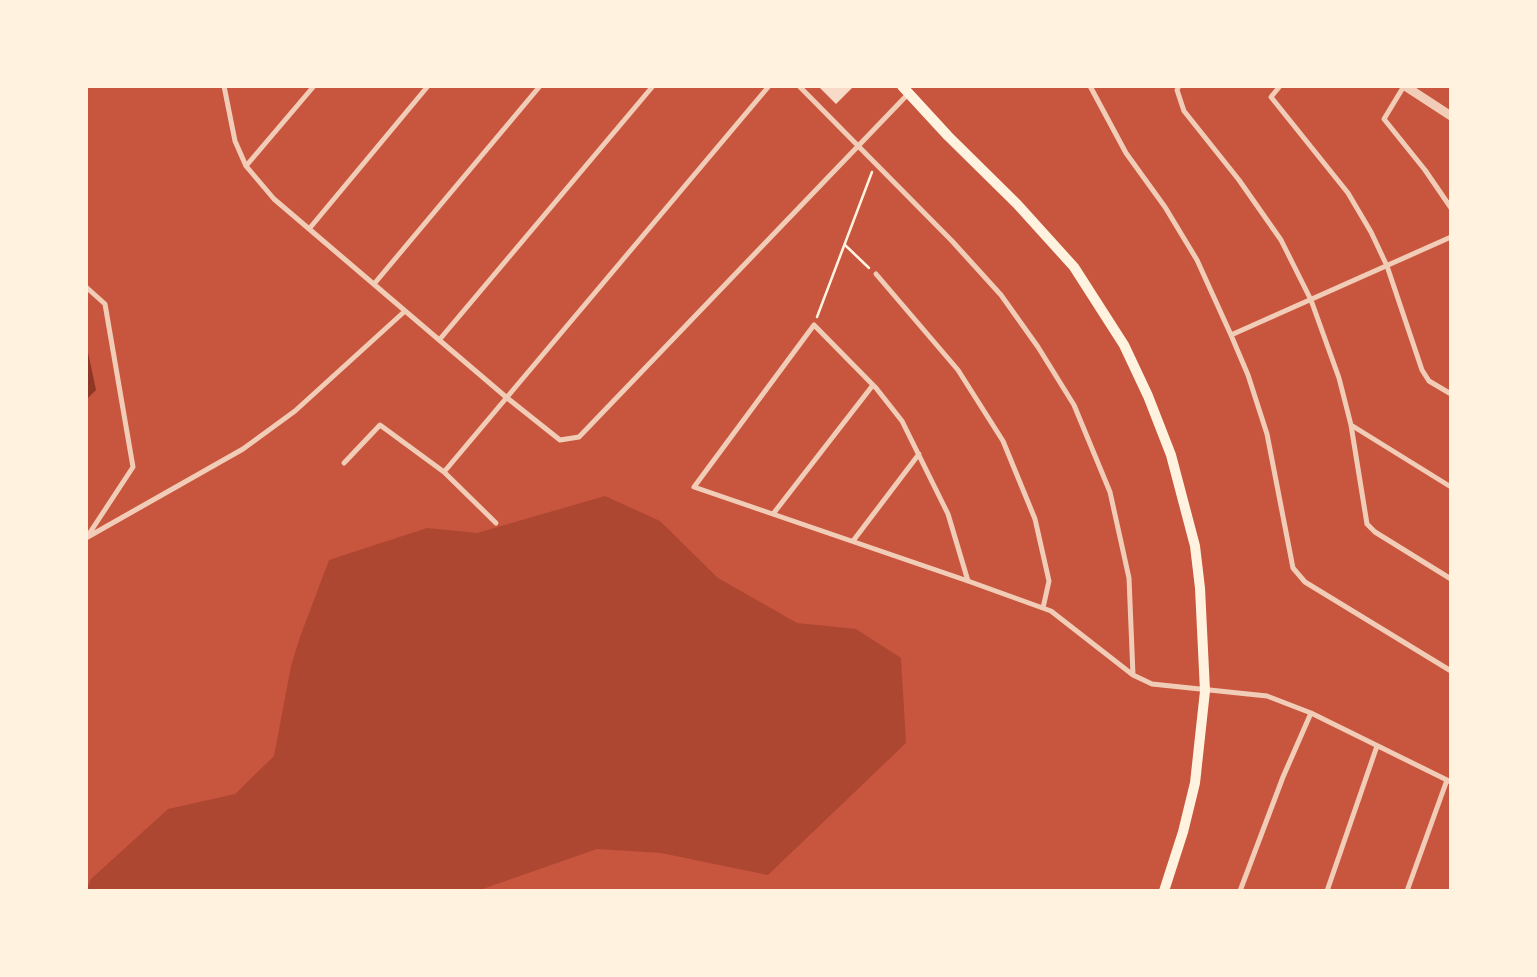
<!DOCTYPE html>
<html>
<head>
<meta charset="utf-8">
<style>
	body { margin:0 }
	#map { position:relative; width:1537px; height:977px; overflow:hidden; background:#c8553d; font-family:"IBM Plex Serif",serif }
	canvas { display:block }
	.frame { position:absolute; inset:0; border:88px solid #fff3e0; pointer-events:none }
</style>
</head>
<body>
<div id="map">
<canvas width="1537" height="977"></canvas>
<div class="frame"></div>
</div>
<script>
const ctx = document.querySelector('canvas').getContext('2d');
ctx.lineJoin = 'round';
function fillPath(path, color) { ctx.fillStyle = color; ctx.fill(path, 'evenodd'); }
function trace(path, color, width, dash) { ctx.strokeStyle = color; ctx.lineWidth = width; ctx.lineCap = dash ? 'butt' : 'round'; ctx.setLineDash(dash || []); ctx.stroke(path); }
const green = new Path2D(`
	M 605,496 L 660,521 L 718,578 L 797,623 L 856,629 L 901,658 L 906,743 L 768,875 L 661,853 L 597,849 L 477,891 L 86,891 L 91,879 L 168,809 L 235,794 L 274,756 L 291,666 L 300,637 L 329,560 L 427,528 L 477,533 Z`);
const water = new Path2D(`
	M 86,343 L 96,390 L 86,400 Z`);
const building = new Path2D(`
	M 818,86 L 854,86 L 836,104 Z`);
const path = new Path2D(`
	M 845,245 L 869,268
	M 817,317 L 872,172`);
const minor = new Path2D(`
	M 224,86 L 235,141 L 246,166 L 274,199 L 506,397 L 560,440 L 579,437 L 909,93
	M 799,86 L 952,241 L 1001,295 L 1038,347 L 1074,405 L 1110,492 L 1129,578 L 1133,675
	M 1090,86 L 1126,153 L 1165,207 L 1197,260 L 1231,335 L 1248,375 L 1267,434 L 1293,568 L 1305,582 L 1451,671
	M 1179,86 L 1177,90 L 1184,111 L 1239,180 L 1281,240 L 1311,300 L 1339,378 L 1351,425 L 1367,524 L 1375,532 L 1451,579
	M 1280,86 L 1271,97 L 1348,193 L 1371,232 L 1387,266 L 1422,370 L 1429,381 L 1451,394
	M 1404,86 L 1384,119 L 1425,170 L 1451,208
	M 246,166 L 314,86
	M 309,229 L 428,86
	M 876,274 L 958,370 L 1003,441 L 1035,519 L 1049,581 L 1043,608
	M 374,284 L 540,86
	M 86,287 L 105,304 L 133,467 L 87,537
	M 1231,335 L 1451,237
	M 440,339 L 653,86
	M 1351,425 L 1451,487
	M 344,463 L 380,425 L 444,472 L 496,523
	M 444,472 L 769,86
	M 773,514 L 873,385
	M 86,538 L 243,449 L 295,411 L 405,311
	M 853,541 L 919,454
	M 968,581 L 948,514 L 902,421 L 876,388 L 814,325 L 694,487 L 968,581 L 1051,611 L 1133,675 L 1152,684 L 1267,696 L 1311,713 L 1451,782
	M 1240,891 L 1283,777 L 1311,713
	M 1327,891 L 1377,746
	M 1407,891 L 1447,780`);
const tertiary = new Path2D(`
	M 1405,86 L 1451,116`);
const secondary = new Path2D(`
	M 902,86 L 948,136 L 1017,204 L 1074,267 L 1124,345 L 1148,396 L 1171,455 L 1195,546 L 1200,588 L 1205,691 L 1195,783 L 1183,832 L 1164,891`);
fillPath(green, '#ae4732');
fillPath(water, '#8f3625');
fillPath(building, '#f7dbc8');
trace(path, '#fff3e0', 2.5);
trace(minor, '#f1ccb7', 5);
trace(tertiary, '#f1ccb7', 9);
trace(secondary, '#fff3e0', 10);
</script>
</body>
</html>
